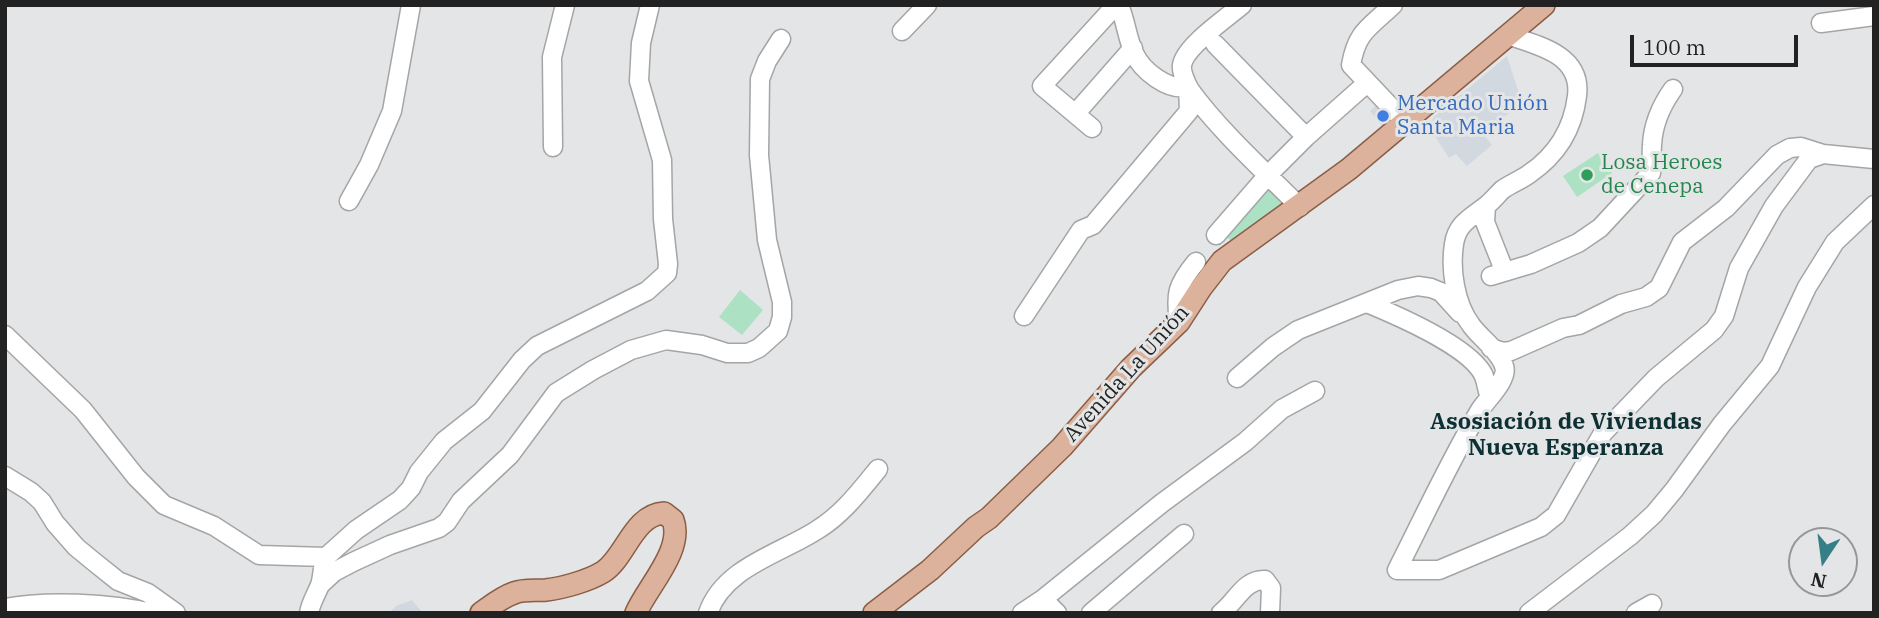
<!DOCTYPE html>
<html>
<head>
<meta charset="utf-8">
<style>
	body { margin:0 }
	#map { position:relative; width:1879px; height:618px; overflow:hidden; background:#e4e5e6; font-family:"IBM Plex Serif",serif }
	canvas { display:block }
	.frame { position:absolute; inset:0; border:7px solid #222; pointer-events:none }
	.north { position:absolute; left:1788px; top:527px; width:70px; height:70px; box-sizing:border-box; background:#e4e5e6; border:2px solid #969798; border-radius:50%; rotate:193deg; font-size:19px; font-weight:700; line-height:28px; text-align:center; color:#222 }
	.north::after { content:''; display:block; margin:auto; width:24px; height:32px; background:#377f86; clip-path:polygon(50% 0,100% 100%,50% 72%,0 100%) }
	.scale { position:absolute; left:1630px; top:35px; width:168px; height:32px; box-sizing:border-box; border:4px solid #222; border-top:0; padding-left:9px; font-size:21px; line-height:24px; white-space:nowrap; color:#222; -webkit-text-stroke:5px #e4e5e6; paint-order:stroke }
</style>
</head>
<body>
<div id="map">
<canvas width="1879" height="618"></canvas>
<div class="frame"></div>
<div class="north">N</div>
<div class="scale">100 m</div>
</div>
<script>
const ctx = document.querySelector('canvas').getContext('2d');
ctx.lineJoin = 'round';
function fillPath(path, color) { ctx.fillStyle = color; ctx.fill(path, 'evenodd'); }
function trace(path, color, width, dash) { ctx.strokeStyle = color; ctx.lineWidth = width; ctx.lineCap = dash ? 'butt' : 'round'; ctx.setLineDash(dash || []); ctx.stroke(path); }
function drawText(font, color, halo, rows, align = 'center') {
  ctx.font = font + ' "IBM Plex Serif",serif'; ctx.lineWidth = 6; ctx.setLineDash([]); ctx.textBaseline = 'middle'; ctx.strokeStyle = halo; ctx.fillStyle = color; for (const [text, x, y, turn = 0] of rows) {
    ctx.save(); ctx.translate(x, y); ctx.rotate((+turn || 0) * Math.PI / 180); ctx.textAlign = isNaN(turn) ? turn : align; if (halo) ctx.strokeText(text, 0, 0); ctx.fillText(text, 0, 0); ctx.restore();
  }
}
const built = new Path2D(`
	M 1507,56 L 1519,94 L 1519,105 L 1491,127 L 1485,136 L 1492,145 L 1467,166 L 1456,154 L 1449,158 L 1428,125 L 1435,116 Z
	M 1380,101 L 1396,120 L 1385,130 L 1370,111 Z
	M 412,600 L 421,611 L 420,613 L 389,613 L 396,606 Z`);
const green = new Path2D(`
	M 1598,153 L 1612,173 L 1577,197 L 1563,176 Z
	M 1271,182 L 1294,207 L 1235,245 L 1225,235 Z
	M 740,290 L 763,310 L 742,335 L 719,317 Z`);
const minor = new Path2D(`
	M 1242,5 C 1228,17 1185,46 1182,65 C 1181,71 1186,84 1190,90 C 1218,129 1265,172 1300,207
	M 1393,5 C 1369,28 1357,31 1351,65 L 1404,121
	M 1821,23 L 1874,16
	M 902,31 L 927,5
	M 1510,36 C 1541,46 1582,56 1577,96 C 1573,129 1557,155 1529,174 C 1521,180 1510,184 1502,190 C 1497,195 1492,201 1487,205 C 1472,217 1457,223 1454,244 C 1450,269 1455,304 1471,325 C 1480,338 1499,350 1504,366 C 1509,379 1487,399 1480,410 C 1449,462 1424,517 1397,570 L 1439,570 L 1541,527 L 1556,515 L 1603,433 L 1656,378 L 1714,330 L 1724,316 L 1739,268 L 1774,206 L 1809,159 L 1823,154
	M 1215,44 L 1306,137
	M 1076,113 L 1133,48
	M 1092,128 L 1042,86 L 1116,5
	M 553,147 L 552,57 L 565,5
	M 349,201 L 369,165 L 392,111 L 411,5
	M 1486,206 L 1485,222 L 1504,270
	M 1216,235 L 1268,175 L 1306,137 L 1367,83
	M 1491,276 L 1531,264 L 1578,243 L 1600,228 L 1651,173 C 1653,163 1651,154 1652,145 C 1653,123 1661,106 1673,89
	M 1367,303 C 1396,315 1468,346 1483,374 C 1486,380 1487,389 1489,395
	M 1024,316 L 1081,230 L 1093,225 L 1189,111 L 1188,87 C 1168,91 1142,71 1134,53 C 1127,38 1126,21 1119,5
	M 1179,322 C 1175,294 1177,285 1196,262
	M 5,335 L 83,410 L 136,477 L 164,505 L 214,526 L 259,555 L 326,557 C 322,566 323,576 320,585 C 316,595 311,602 309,613
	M 1491,348 L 1503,352 L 1511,351 L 1563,328 L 1579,325 L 1621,304 L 1646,297 L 1659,288 L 1682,242 L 1726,208 L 1777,155 L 1790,148 L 1801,147 L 1823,154 L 1874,159
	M 1237,378 L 1273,347 L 1298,330 L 1398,290 L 1418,286 L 1431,288 L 1441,292 L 1460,313
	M 5,476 L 31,492 L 42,502 L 55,523 L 76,547 L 93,561 L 118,581 L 148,593 L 176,613
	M 326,557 L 356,530 L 400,500 L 411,488 L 419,472 L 444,441 L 482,411 L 522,360 L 537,346 L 647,291 L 667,273 L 668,264 L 663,219 L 662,160 L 639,81 L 641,43 L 650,5
	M 320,585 L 334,572 L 353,562 L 390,545 L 439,528 L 447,522 L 461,501 L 510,455 L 556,393 L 593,370 L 631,350 L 666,340 L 702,345 L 727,353 L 748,353 L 759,348 L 778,331 L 782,317 L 782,302 L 767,240 L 759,155 L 760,79 L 767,61 L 781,39
	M 1043,599 L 1057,613
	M 5,608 C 46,600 111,603 151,613
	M 708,613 C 724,567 780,554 817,530 C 842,515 860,491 878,469
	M 1022,613 L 1043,599 L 1162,503 L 1245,442 L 1282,409 L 1315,391
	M 1091,613 L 1184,534
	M 1221,613 C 1236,602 1244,579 1265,580 L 1271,588 L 1270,613
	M 1529,613 L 1630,536 L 1654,514 L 1674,490 L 1722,424 L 1770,366 L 1807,287 L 1835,242 L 1874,205
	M 1636,613 L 1652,604`);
const major = new Path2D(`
	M 481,613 C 491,606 502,597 514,593 C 524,589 535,591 546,590 C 563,588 588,581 603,572 C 626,557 633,515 664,513 L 673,520 C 684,550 647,587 636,613
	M 874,613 L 930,570 L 976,527 L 989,518 L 1062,447 L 1131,368 L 1179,322 L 1201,288 L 1222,261 L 1349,169 L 1544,5`);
const markers = [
	[1383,116,7,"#3f7fe0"],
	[1587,175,7,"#2e9e5b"]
];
const shopNames = [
	["Mercado Unión",1397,104],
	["Santa Maria",1397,128]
];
const leisureNames = [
	["Losa Heroes",1601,163],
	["de Cenepa",1601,187]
];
const streetNames = [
	["Avenida La Unión",1127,374,-48]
];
const neighbourhoodNames = [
	["Asosiación de Viviendas",1566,422],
	["Nueva Esperanza",1566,448]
];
fillPath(built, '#d2d8df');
fillPath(green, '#ade1c3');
trace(minor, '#a4a5a6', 21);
trace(major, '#8b5e46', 24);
trace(minor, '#fff', 18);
trace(major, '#dcb29c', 21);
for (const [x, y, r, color] of markers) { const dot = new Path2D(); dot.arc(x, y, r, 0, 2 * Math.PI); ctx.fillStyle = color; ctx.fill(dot); trace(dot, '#e4e5e6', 2.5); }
drawText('21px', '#366cbe', '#e4e5e6', shopNames, 'left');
drawText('21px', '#27864d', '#e4e5e6', leisureNames, 'left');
drawText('21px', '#222', '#e4e5e6', streetNames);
drawText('bold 23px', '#0d3034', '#e4e5e6', neighbourhoodNames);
</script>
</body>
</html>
